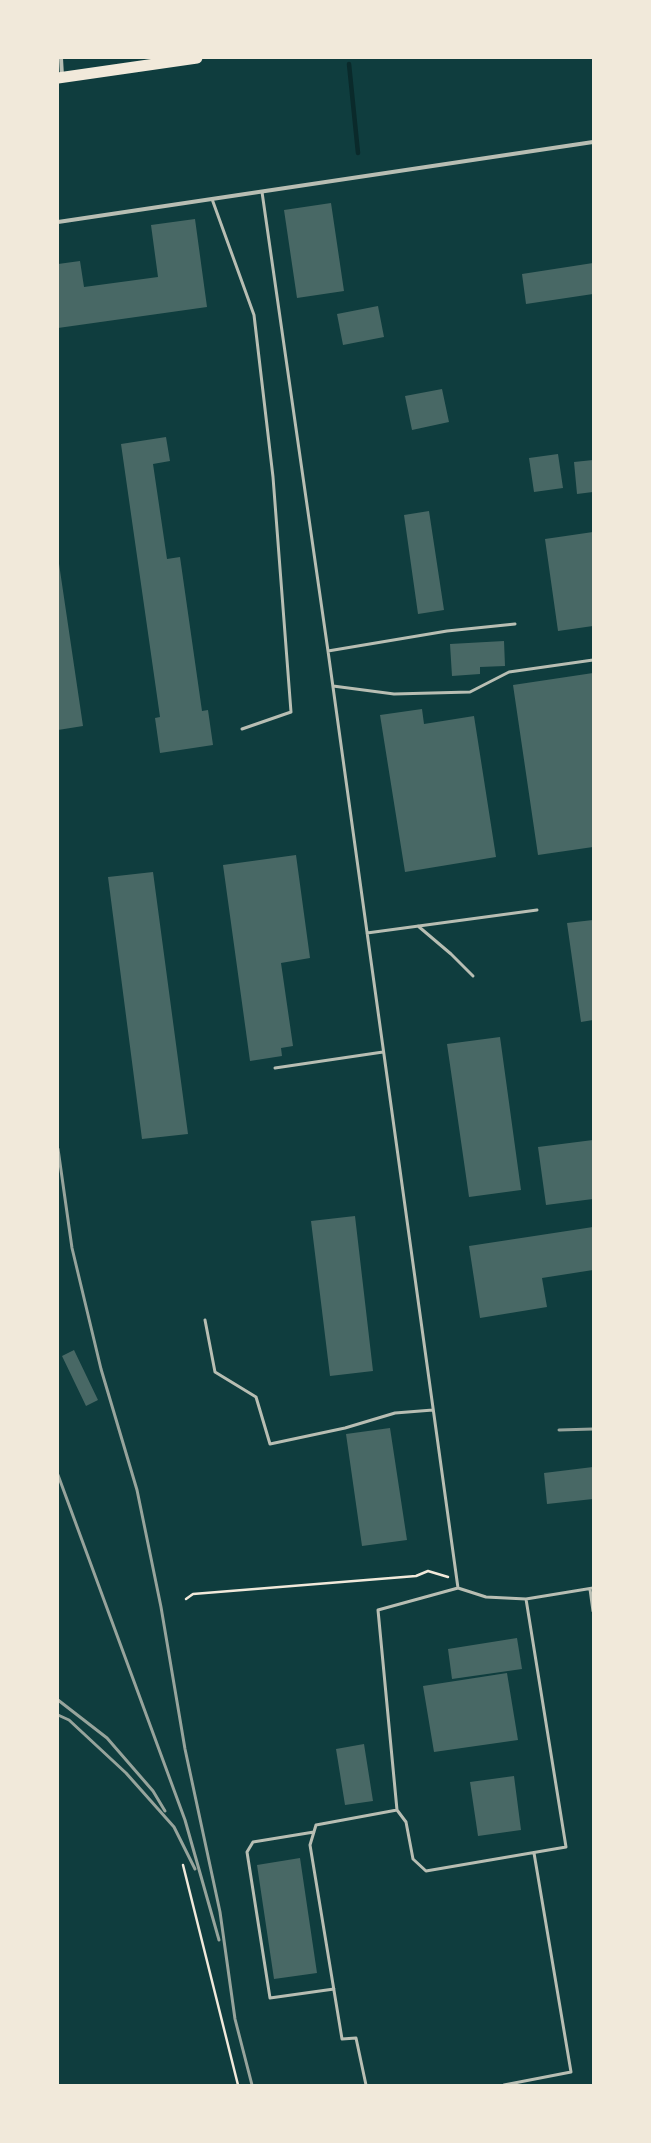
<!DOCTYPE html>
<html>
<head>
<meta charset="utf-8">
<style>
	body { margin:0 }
	#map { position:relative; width:651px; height:2143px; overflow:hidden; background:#0f3d3e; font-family:"Roboto Condensed",sans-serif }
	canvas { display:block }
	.frame { position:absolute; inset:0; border:59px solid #f1e9da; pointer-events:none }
</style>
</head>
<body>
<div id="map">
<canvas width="651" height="2143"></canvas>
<div class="frame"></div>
</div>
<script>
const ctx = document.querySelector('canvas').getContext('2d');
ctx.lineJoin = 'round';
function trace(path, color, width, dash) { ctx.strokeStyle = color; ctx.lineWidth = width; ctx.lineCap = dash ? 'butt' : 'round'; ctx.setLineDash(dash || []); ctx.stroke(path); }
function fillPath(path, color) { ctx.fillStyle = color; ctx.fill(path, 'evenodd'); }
const stream = new Path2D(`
	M 349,64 L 358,153`);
const building = new Path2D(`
	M 331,203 L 344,291 L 297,298 L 284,210 Z
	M 195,219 L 207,307 L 58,328 L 58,264 L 80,261 L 84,287 L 158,277 L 151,225 Z
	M 593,263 L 593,294 L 526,304 L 522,274 Z
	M 378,306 L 384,337 L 343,345 L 337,314 Z
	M 442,389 L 449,422 L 412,430 L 405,396 Z
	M 166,437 L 170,461 L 153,464 L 167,559 L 180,557 L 202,711 L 208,710 L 213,745 L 160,753 L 155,718 L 160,717 L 121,444 Z
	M 558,454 L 563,488 L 534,492 L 529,458 Z
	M 593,460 L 593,492 L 577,494 L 574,462 Z
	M 429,511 L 444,610 L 418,614 L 404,515 Z
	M 593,532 L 593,626 L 558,631 L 545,539 Z
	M 58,557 L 83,726 L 58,730 Z
	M 504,641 L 505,666 L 480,667 L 480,674 L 452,676 L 450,644 Z
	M 593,673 L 593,847 L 538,855 L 513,685 Z
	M 422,709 L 424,724 L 474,716 L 496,857 L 405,872 L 380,715 Z
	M 296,855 L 310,958 L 281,963 L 293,1046 L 281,1048 L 282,1056 L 250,1061 L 223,865 Z
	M 153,872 L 188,1134 L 142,1139 L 108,877 Z
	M 593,920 L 593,1020 L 581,1022 L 567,923 Z
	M 500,1037 L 521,1190 L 469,1197 L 447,1044 Z
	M 593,1140 L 593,1199 L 546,1205 L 538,1147 Z
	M 355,1216 L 373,1371 L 330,1376 L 311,1221 Z
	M 593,1227 L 593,1270 L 542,1278 L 547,1307 L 480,1318 L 469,1246 Z
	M 74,1350 L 98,1400 L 86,1406 L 62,1356 Z
	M 390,1428 L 407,1540 L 362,1546 L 346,1434 Z
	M 593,1467 L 593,1499 L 547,1504 L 544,1473 Z
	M 517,1638 L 522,1669 L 452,1679 L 448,1649 Z
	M 507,1673 L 518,1740 L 434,1752 L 423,1686 Z
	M 364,1744 L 373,1801 L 345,1805 L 336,1749 Z
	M 514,1776 L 521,1830 L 478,1836 L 470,1782 Z
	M 300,1858 L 317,1973 L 274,1979 L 257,1865 Z`);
const path = new Path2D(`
	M 186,1599 L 193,1594 L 416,1576 L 428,1571 L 448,1577
	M 183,1865 L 238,2085`);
const service = new Path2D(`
	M 262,192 L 328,651 L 458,1588 L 378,1610 L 397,1810 L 316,1825 L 310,1845 L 342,2039 L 356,2038 L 366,2085
	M 212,199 L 254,315 L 273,477 L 291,712 L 242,729
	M 328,651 L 447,631 L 515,624
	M 333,686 L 394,694 L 470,692 L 509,672 L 593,660
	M 418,926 L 451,954 L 473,976
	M 367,933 L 537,910
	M 275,1068 L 383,1052
	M 205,1320 L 215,1372 L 256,1397 L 270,1444 L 345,1428 L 395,1413 L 433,1410
	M 458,1588 L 486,1597 L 526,1599 L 593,1588
	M 590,1589 L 593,1611
	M 397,1810 L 406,1822 L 413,1859 L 426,1871 L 566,1847 L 526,1599
	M 314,1832 L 253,1842 L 247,1852 L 270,1998 L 334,1989
	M 504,2085 L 571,2072 L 534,1853`);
const minor = new Path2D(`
	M 61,58 L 62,76
	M 58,222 L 593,142`);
const trunk = new Path2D(`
	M 58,78 L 197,58`);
const rail = new Path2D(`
	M 58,1149 L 72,1248 L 101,1369 L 137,1490 L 161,1607 L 185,1749 L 220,1912 L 235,2019 L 252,2085
	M 559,1430 L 593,1429
	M 58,1475 L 185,1820 L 219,1940
	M 58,1700 L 107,1738 L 153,1791 L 165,1811
	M 58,1715 L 69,1720 L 126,1773 L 174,1827 L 195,1869`);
trace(stream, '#0a2a2b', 4.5);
fillPath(building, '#486865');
trace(path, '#f1e9da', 2.5);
trace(service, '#b8beb3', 3);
trace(minor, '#b8beb3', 4);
trace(trunk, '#f1e9da', 11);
trace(rail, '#97a49c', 3);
</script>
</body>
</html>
